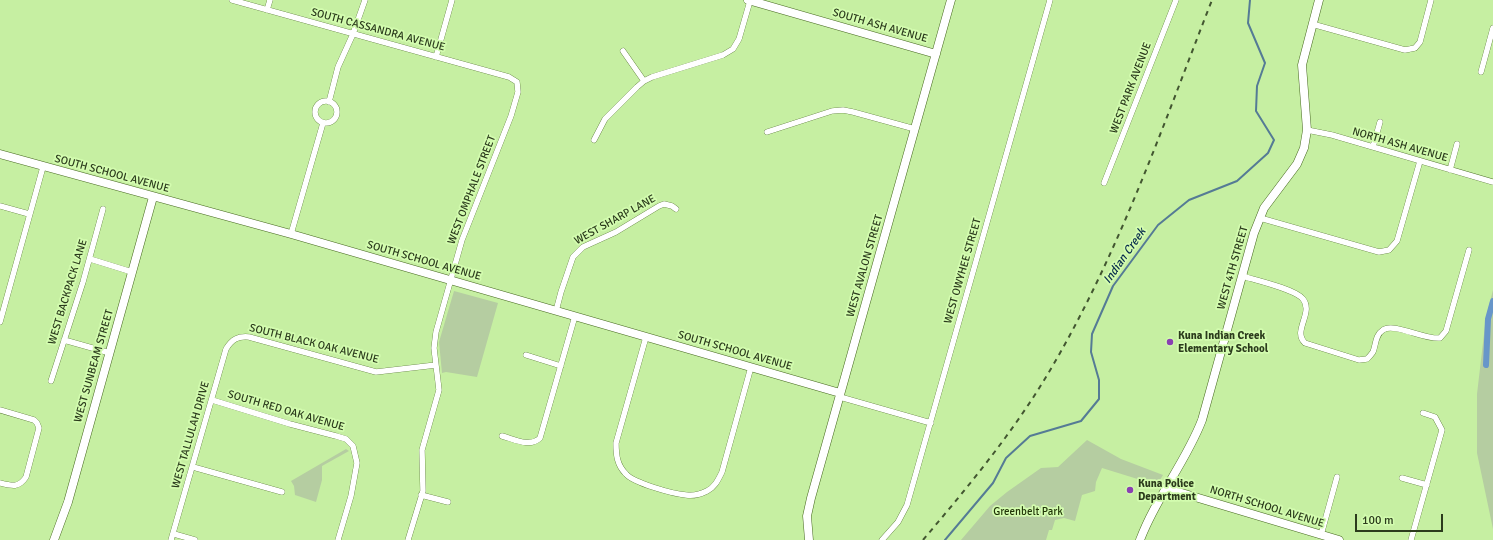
<!DOCTYPE html>
<html>
<head>
<meta charset="utf-8">
<style>
	body { margin:0 }
	#map { position:relative; width:1493px; height:540px; overflow:hidden; background:#c6efa2; font-family:Signika,sans-serif }
	canvas { display:block }
	.scale { position:absolute; left:1355px; top:514px; width:88px; height:18px; box-sizing:border-box; border:2px solid #2b3b1c; border-top:0; padding-left:5px; font-size:12px; line-height:14px; white-space:nowrap; color:#2b3b1c; -webkit-text-stroke:3px #d3fcaf; paint-order:stroke }
</style>
</head>
<body>
<div id="map">
<canvas width="1493" height="540"></canvas>
<div class="scale">100 m</div>
</div>
<script>
const ctx = document.querySelector('canvas').getContext('2d');
ctx.lineJoin = 'round';
function fillPath(path, color) { ctx.fillStyle = color; ctx.fill(path, 'evenodd'); }
function trace(path, color, width, dash) { ctx.strokeStyle = color; ctx.lineWidth = width; ctx.lineCap = dash ? 'butt' : 'round'; ctx.setLineDash(dash || []); ctx.stroke(path); }
function drawText(font, color, halo, rows, align = 'center') {
  ctx.font = font + ' Signika,sans-serif'; ctx.lineWidth = 3.5; ctx.setLineDash([]); ctx.textBaseline = 'middle'; ctx.strokeStyle = halo; ctx.fillStyle = color; for (const [text, x, y, turn = 0] of rows) {
    ctx.save(); ctx.translate(x, y); ctx.rotate((+turn || 0) * Math.PI / 180); ctx.textAlign = isNaN(turn) ? turn : align; if (halo) ctx.strokeText(text, 0, 0); ctx.fillText(text, 0, 0); ctx.restore();
  }
}
const green = new Path2D(`
	M 1493,290 L 1493,529 L 1477,453 L 1477,394 L 1486,317 Z
	M 454,291 L 498,303 L 477,377 L 446,372 L 442,373 L 439,342 Z
	M 1087,440 L 1121,459 L 1163,475 L 1157,485 L 1102,468 L 1096,482 L 1095,491 L 1082,495 L 1075,521 L 1064,518 L 1055,520 L 1052,530 L 1049,530 L 1046,540 L 961,540 L 990,506 L 1007,492 L 1041,468 L 1058,467 Z
	M 346,449 L 349,451 L 322,466 L 322,480 L 316,502 L 295,495 L 294,486 L 291,481 Z`);
const stream = new Path2D(`
	M 945,540 L 993,483 L 1006,458 L 1030,436 L 1081,421 L 1099,399 L 1099,380 L 1091,352 L 1092,334 L 1113,286 L 1158,225 L 1189,200 L 1237,181 L 1268,153 L 1274,140 L 1256,111 L 1257,86 L 1265,63 L 1248,23 L 1250,0`);
const canal = new Path2D(`
	M 1486,365 L 1488,319 L 1493,301`);
const street = new Path2D(`
	M 232,0 L 509,77 L 517,82 L 518,92 L 511,116 L 462,240 L 436,332 L 434,348 L 439,390 L 422,450 L 423,491 L 408,540
	M 267,10 L 270,0
	M 1312,24 L 1405,50 L 1415,48 L 1420,42 L 1431,0
	M 623,51 L 644,81
	M 436,57 L 452,0
	M 1481,72 L 1493,28
	M315 112a11 11 0 1 1 22 0a11 11 0 1 1-22 0Z
	M 329,102 L 338,67 L 353,34 L 365,0
	M 1307,130 L 1332,135 L 1493,182
	M 767,132 L 832,111 L 843,110 L 853,112 L 915,129
	M 594,140 L 605,119 L 637,87 L 644,81 L 652,77 L 723,55 L 733,49 L 739,39 L 750,1
	M 1373,147 L 1380,122
	M 1450,170 L 1457,144
	M 1104,183 L 1176,0
	M 0,206 L 29,214
	M 1260,218 L 1379,252 L 1389,250 L 1397,241 L 1420,161
	M 291,234 L 323,123
	M 90,259 L 132,272
	M 1242,276 C 1255,280 1295,289 1303,299 C 1314,313 1292,331 1305,343 L 1359,360 L 1367,359 C 1369,357 1371,355 1373,352 C 1376,345 1375,335 1383,330 C 1393,322 1425,340 1440,338 L 1446,331 L 1469,250
	M 556,311 L 561,292 L 573,257 L 583,247 L 616,232 L 659,206 L 664,204 L 672,206 L 676,209
	M 0,322 L 43,167
	M 646,337 L 616,443 C 616,455 617,465 626,474 C 634,483 673,494 686,495 C 692,496 701,494 707,491 C 715,487 718,480 722,472 L 751,367
	M 64,340 L 110,353
	M 526,355 L 561,366
	M 51,381 L 83,282 L 103,209
	M 840,397 L 931,423
	M 212,400 L 290,424 L 336,436 L 346,439 L 353,446 L 357,463 L 351,496 L 338,540
	M 0,410 L 34,420 L 37,423 L 39,428 L 26,477 C 19,488 12,486 0,483
	M 502,436 C 514,439 530,448 540,438 L 575,316
	M 193,467 L 282,492
	M 1402,478 L 1427,485
	M 421,495 L 448,502
	M 174,534 L 195,540
	M 1321,535 L 1337,477
	M 171,540 L 226,349 C 232,339 238,336 249,337 L 376,372 L 436,365
	M 882,540 L 898,522 L 907,505 L 1050,0
	M 1411,540 L 1442,430 L 1435,417 L 1423,413`);
const secondary = new Path2D(`
	M 748,0 L 936,54
	M 0,154 L 291,234 L 840,393
	M 1165,488 L 1339,540
	M 54,540 L 68,502 L 153,197
	M 809,540 L 807,516 L 811,498 L 951,0
	M 1140,540 C 1156,497 1186,462 1202,420 L 1254,233 L 1264,208 L 1297,164 L 1304,148 L 1307,130 L 1302,65 L 1319,0`);
const rail = new Path2D(`
	M 923,540 C 967,488 1011,435 1046,377 C 1117,259 1162,128 1212,0`);
const markers = [
	[1170,342,4,"#8940b2"],
	[1130,490,4,"#8940b2"]
];
const streetNames = [
	["SOUTH ASH AVENUE",880,26,16],
	["SOUTH CASSANDRA AVENUE",378,30,15],
	["WEST PARK AVENUE",1131,88,-69],
	["NORTH ASH AVENUE",1400,145,16],
	["SOUTH SCHOOL AVENUE",112,174,15],
	["WEST OMPHALE STREET",472,190,-69],
	["WEST SHARP LANE",615,220,-29],
	["SOUTH SCHOOL AVENUE",424,261,16],
	["WEST AVALON STREET",865,266,-74],
	["WEST 4TH STREET",1233,268,-74],
	["WEST OWYHEE STREET",963,271,-74],
	["WEST BACKPACK LANE",68,292,-73],
	["SOUTH BLACK OAK AVENUE",314,344,14],
	["SOUTH SCHOOL AVENUE",735,351,16],
	["WEST SUNBEAM STREET",94,366,-74],
	["SOUTH RED OAK AVENUE",286,411,16],
	["WEST TALLULAH DRIVE",191,435,-74],
	["NORTH SCHOOL AVENUE",1267,507,17]
];
const poiNames = [
	["Kuna Indian Creek",1178,336],
	["Elementary School",1178,349],
	["Kuna Police",1138,484],
	["Department",1138,497]
];
const parkNames = [
	["Greenbelt Park",1028,512]
];
const waterNames = [
	["Indian Creek",1125,256,-55]
];
fillPath(green, '#b5cda1');
trace(stream, '#557b95', 2);
trace(canal, '#6796c9', 6);
trace(street, '#476920', 6);
trace(secondary, '#476920', 9);
trace(street, '#fff', 5.5);
trace(secondary, '#fff', 8);
trace(rail, '#425630', 2, [5, 5]);
for (const [x, y, r, color] of markers) { const dot = new Path2D(); dot.arc(x, y, r, 0, 2 * Math.PI); ctx.fillStyle = color; ctx.fill(dot); trace(dot, '#d3fcaf', 1.5); }
drawText('11px', '#2b3b1c', '#d3fcaf', streetNames);
drawText('bold 11px', '#2b3b1c', '#d3fcaf', poiNames, 'left');
drawText('11px', '#1f3306', '#d3fcaf', parkNames);
drawText('italic 12px', '#072b4c', '#d3fcaf', waterNames);
</script>
</body>
</html>
